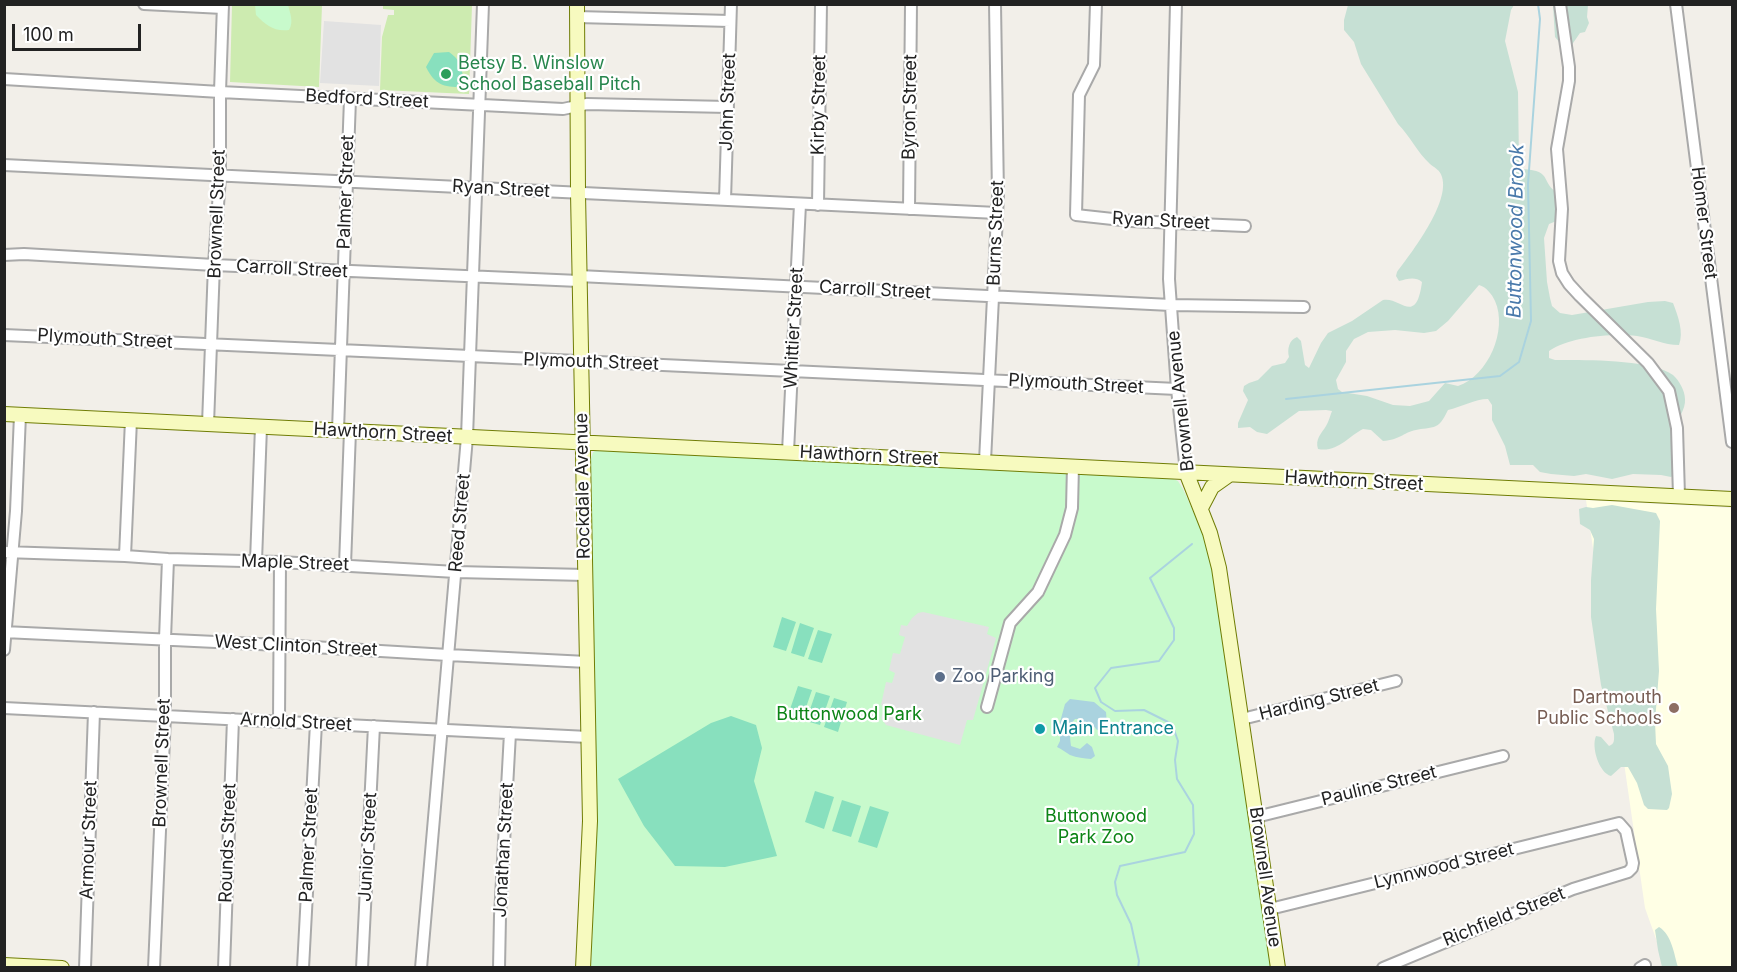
<!DOCTYPE html>
<html>
<head>
<meta charset="utf-8">
<style>
	body { margin:0 }
	#map { position:relative; width:1737px; height:972px; overflow:hidden; background:#f2efe9; font-family:Inter,sans-serif }
	canvas { display:block }
	.frame { position:absolute; inset:0; border:6px solid #222; pointer-events:none }
	.scale { position:absolute; left:12px; top:24px; width:129px; height:27px; box-sizing:border-box; border:3px solid #222; border-top:0; padding-left:8px; font-size:18px; line-height:21px; white-space:nowrap; color:#222; -webkit-text-stroke:4px #fff; paint-order:stroke }
</style>
</head>
<body>
<div id="map">
<canvas width="1737" height="972"></canvas>
<div class="frame"></div>
<div class="scale">100 m</div>
</div>
<script>
const ctx = document.querySelector('canvas').getContext('2d');
ctx.lineJoin = 'round';
function fillPath(path, color) { ctx.fillStyle = color; ctx.fill(path, 'evenodd'); }
function trace(path, color, width, dash) { ctx.strokeStyle = color; ctx.lineWidth = width; ctx.lineCap = dash ? 'butt' : 'round'; ctx.setLineDash(dash || []); ctx.stroke(path); }
function drawText(font, color, halo, rows, align = 'center') {
  ctx.font = font + ' Inter,sans-serif'; ctx.lineWidth = 4.5; ctx.setLineDash([]); ctx.textBaseline = 'middle'; ctx.strokeStyle = halo; ctx.fillStyle = color; for (const [text, x, y, turn = 0] of rows) {
    ctx.save(); ctx.translate(x, y); ctx.rotate((+turn || 0) * Math.PI / 180); ctx.textAlign = isNaN(turn) ? turn : align; if (halo) ctx.strokeText(text, 0, 0); ctx.fillText(text, 0, 0); ctx.restore();
  }
}
const education = new Path2D(`
	M 1586,500 L 1732,508 L 1732,967 L 1666,967 L 1645,908 Z`);
const grass = new Path2D(`
	M 232,5 L 322,5 L 319,87 L 230,82 Z
	M 383,5 L 472,5 L 469,94 L 380,90 L 382,37 L 388,15 L 394,15 L 394,10 L 383,9 Z`);
const wetland = new Path2D(`
	M 1348,5 L 1514,5 L 1511,10 L 1505,41 L 1518,92 L 1519,161 L 1523,169 C 1554,171 1539,182 1559,194 L 1559,220 L 1549,224 L 1544,238 L 1547,282 L 1550,298 L 1552,306 L 1560,313 L 1572,315 L 1648,302 L 1665,301 L 1673,303 C 1678,316 1684,332 1679,345 C 1664,345 1651,338 1637,336 C 1611,333 1570,337 1549,351 L 1549,358 L 1555,360 C 1583,360 1651,359 1673,375 C 1679,380 1685,391 1685,399 C 1686,409 1677,420 1674,429 C 1670,445 1673,460 1675,475 L 1671,477 L 1661,475 L 1633,474 L 1612,479 L 1586,474 L 1574,476 L 1551,474 L 1540,472 L 1533,465 L 1510,465 L 1505,446 L 1492,420 L 1492,405 L 1488,399 C 1475,399 1461,407 1448,410 C 1445,416 1441,424 1436,426 C 1430,429 1422,428 1416,430 C 1402,433 1400,440 1383,441 L 1371,430 L 1363,429 C 1349,436 1337,453 1318,449 C 1315,439 1321,434 1326,426 C 1329,421 1330,416 1332,411 L 1326,410 L 1299,411 L 1267,434 L 1257,432 L 1250,427 L 1238,428 L 1238,423 L 1248,400 L 1243,391 L 1244,386 L 1249,383 L 1258,380 L 1272,366 L 1285,363 L 1289,357 C 1287,349 1289,340 1297,337 L 1301,341 L 1305,365 L 1309,368 L 1321,343 L 1328,333 L 1352,321 L 1383,300 C 1400,296 1416,327 1422,282 C 1415,276 1407,279 1399,281 L 1396,276 L 1397,272 C 1412,252 1450,203 1442,177 C 1440,170 1435,168 1430,164 C 1417,152 1410,136 1398,124 L 1361,64 L 1354,42 L 1344,30 L 1344,20 ZM 1479,285 C 1486,287 1492,294 1495,301 C 1508,330 1488,376 1458,386 L 1445,383 L 1429,401 L 1410,406 L 1393,405 L 1367,396 L 1342,392 L 1338,389 L 1336,380 L 1346,362 L 1346,351 L 1354,339 L 1368,332 L 1395,330 L 1424,333 L 1436,331 L 1448,321 Z
	M 1553,5 L 1588,5 L 1587,17 L 1589,23 L 1585,32 L 1580,33 L 1571,46 L 1560,43 L 1555,37 Z
	M 1612,505 L 1656,513 L 1660,521 L 1656,609 L 1659,671 L 1655,722 L 1656,744 L 1668,766 L 1672,794 L 1669,808 L 1667,810 L 1648,809 L 1644,805 L 1637,783 L 1628,767 L 1621,767 L 1611,776 C 1599,773 1591,747 1596,736 L 1601,737 L 1609,746 C 1615,744 1614,739 1614,734 L 1601,685 L 1591,617 L 1591,580 L 1594,539 L 1590,530 L 1580,524 L 1579,509 L 1586,507 L 1593,508 Z
	M 1659,927 C 1672,935 1674,954 1678,967 L 1662,967 L 1658,950 L 1655,930 Z`);
const park = new Path2D(`
	M 255,5 L 288,5 C 290,13 294,22 289,30 C 274,32 266,25 256,15 Z
	M 597,450 L 1171,478 L 1178,481 L 1183,489 L 1205,537 L 1213,569 L 1273,967 L 591,967 L 597,828 L 591,459 L 593,452 Z`);
const pitch = new Path2D(`
	M 449,52 C 462,61 462,70 464,85 L 462,87 C 443,87 435,85 426,67 L 434,53 Z
	M 782,617 L 796,622 L 786,651 L 773,647 Z
	M 800,623 L 814,628 L 804,657 L 791,653 Z
	M 818,630 L 832,634 L 822,663 L 808,659 Z
	M 798,686 L 812,690 L 802,719 L 788,715 Z
	M 816,692 L 830,696 L 820,725 L 806,721 Z
	M 834,698 L 847,702 L 838,732 L 824,727 Z
	M 731,716 L 756,725 L 762,748 L 754,781 L 777,856 L 725,867 L 675,866 L 644,826 L 618,779 L 711,723 Z
	M 815,791 L 834,797 L 824,829 L 805,822 Z
	M 842,800 L 861,806 L 851,837 L 832,831 Z
	M 870,806 L 889,812 L 877,848 L 858,842 Z`);
const parking = new Path2D(`
	M 324,21 L 381,25 L 379,86 L 320,83 Z
	M 923,612 L 989,627 L 987,634 L 996,638 L 973,720 L 967,720 L 960,745 L 886,725 L 881,718 L 885,707 L 881,705 L 886,682 L 892,683 L 895,673 L 889,670 L 893,653 L 900,654 L 905,637 L 899,635 L 901,625 L 907,626 L 912,618 L 918,613 Z`);
const water = new Path2D(`
	M 1070,699 L 1094,702 L 1106,712 L 1107,725 L 1103,728 L 1097,730 L 1091,723 L 1085,723 L 1083,725 L 1080,724 L 1079,719 L 1075,719 C 1068,726 1070,737 1071,746 L 1080,749 L 1087,743 L 1092,747 L 1095,756 L 1091,759 C 1084,758 1077,758 1070,755 C 1065,752 1062,749 1057,747 L 1060,741 L 1060,735 L 1057,733 L 1065,704 Z`);
const stream = new Path2D(`
	M 1286,399 L 1500,376 L 1519,362 L 1531,321 L 1528,184 L 1540,19 L 1538,4
	M 1138,968 L 1139,961 L 1131,924 L 1117,895 L 1115,882 L 1120,866 L 1185,852 L 1194,834 L 1193,805 L 1177,779 L 1175,760 L 1178,741 L 1172,724 L 1144,710 L 1115,711 L 1101,702 L 1095,688 L 1111,668 L 1159,661 L 1174,640 L 1174,628 L 1150,578 L 1192,544`);
const street = new Path2D(`
	M 144,4 L 223,8
	M 1096,4 L 1094,65 L 1079,95 L 1076,215 L 1131,221 L 1245,226
	M 1176,4 L 1169,279 L 1177,389 L 1186,472
	M 1560,4 L 1569,67 L 1569,81 L 1557,149 L 1562,209 L 1559,261 L 1562,273 L 1569,284 L 1580,296 L 1648,363 L 1669,391 L 1677,428 L 1679,496
	M 1676,4 L 1732,442
	M 577,17 L 730,21
	M 4,79 L 220,92 L 563,109 L 587,104 L 728,107
	M 4,165 L 997,213
	M 725,200 L 731,4
	M 818,205 L 821,4
	M 909,209 L 911,4
	M 4,255 L 24,254 L 214,265 L 579,281
	M 579,276 L 1171,305 L 1304,307
	M 4,335 C 395,353 786,369 1177,389
	M 208,424 L 214,265 L 220,176 L 220,92 L 223,4
	M 338,430 L 350,99
	M 788,452 L 800,204
	M 985,461 L 998,195 L 995,4
	M 4,552 L 125,556 L 168,559 L 280,562 L 456,572 L 585,575
	M 125,556 L 131,420
	M 256,561 L 261,427
	M 345,565 L 350,431
	M 4,632 L 279,645 L 448,655 L 587,662
	M 4,650 L 16,511 L 20,415
	M 987,707 L 1010,623 L 1038,592 L 1065,535 L 1072,508 L 1073,466
	M 4,708 L 588,737
	M 1242,719 L 1396,681
	M 279,721 L 280,562
	M 1256,817 L 1503,756
	M 1270,909 L 1619,823 L 1626,831 L 1633,863 L 1632,868 L 1628,872 L 1573,889 L 1383,968
	M 85,968 L 94,712
	M 154,968 L 165,716 L 165,639 L 168,559
	M 224,968 L 233,719
	M 303,968 L 316,723
	M 362,968 L 374,726
	M 421,968 L 467,437 L 483,4
	M 499,968 L 500,916 L 510,733
	M 1640,968 L 1645,965`);
const secondary = new Path2D(`
	M 577,4 L 578,193 L 590,821 L 583,968
	M 4,414 L 1732,499
	M 1186,472 L 1210,533 L 1219,568 L 1278,968
	M 1201,508 L 1212,487 L 1229,475
	M 4,965 L 62,968`);
const markers = [
	[446,74,6,"#2e9e5b"],
	[940,677,6,"#5c6f8a"],
	[1674,708,6,"#8d6e63"],
	[1040,729,6,"#0f9aa8"]
];
const leisureNames = [
	["Betsy B. Winslow",458,64],
	["School Baseball Pitch",458,85]
];
const streetNames = [
	["Bedford Street",367,99,3],
	["John Street",728,102,-88],
	["Kirby Street",819,105,-89],
	["Byron Street",910,107,-89],
	["Ryan Street",501,189,3],
	["Palmer Street",346,192,-88],
	["Brownell Street",217,214,-88],
	["Ryan Street",1161,221,3],
	["Homer Street",1704,223,83],
	["Burns Street",996,233,-88],
	["Carroll Street",292,269,3],
	["Carroll Street",875,290,3],
	["Whittier Street",794,328,-87],
	["Plymouth Street",105,339,3],
	["Plymouth Street",591,362,2],
	["Plymouth Street",1076,384,3],
	["Brownell Avenue",1181,401,-96],
	["Hawthorn Street",383,433,3],
	["Hawthorn Street",869,456,3],
	["Hawthorn Street",1354,481,3],
	["Rockdale Avenue",583,486,-91],
	["Reed Street",460,523,-85],
	["Maple Street",295,563,2],
	["West Clinton Street",296,646,3],
	["Harding Street",1319,700,-14],
	["Arnold Street",296,722,3],
	["Brownell Street",162,763,-88],
	["Pauline Street",1379,786,-14],
	["Armour Street",89,840,-88],
	["Rounds Street",228,843,-88],
	["Palmer Street",309,845,-87],
	["Junior Street",368,847,-87],
	["Jonathan Street",504,850,-87],
	["Lynnwood Street",1444,866,-14],
	["Brownell Avenue",1265,877,82],
	["Richfield Street",1504,917,-22]
];
const serviceNames = [
	["Zoo Parking",952,677]
];
const educationNames = [
	["Dartmouth",1662,698],
	["Public Schools",1662,719]
];
const parkNames = [
	["Buttonwood Park",849,715],
	["Buttonwood",1096,817],
	["Park Zoo",1096,838]
];
const cultureNames = [
	["Main Entrance",1052,729]
];
const waterNames = [
	["Buttonwood Brook",1516,231,-89]
];
fillPath(education, '#ffffe5');
fillPath(grass, '#cdebb0');
fillPath(wetland, '#c6e0d4');
fillPath(park, '#c8facc');
fillPath(pitch, '#88e0be');
fillPath(parking, '#e2e2e2');
fillPath(water, '#aad3df');
trace(stream, '#aad3df', 2);
trace(street, '#a9a9a9', 14);
trace(secondary, '#707d05', 16);
trace(street, '#fff', 10);
trace(secondary, '#f7fabf', 14);
for (const [x, y, r, color] of markers) { const dot = new Path2D(); dot.arc(x, y, r, 0, 2 * Math.PI); ctx.fillStyle = color; ctx.fill(dot); trace(dot, '#fff', 2); }
drawText('18px', '#27864d', '#fff', leisureNames, 'left');
drawText('18px', '#222', '#fff', streetNames);
drawText('18px', '#4e5e75', '#fff', serviceNames, 'left');
drawText('18px', '#785e54', '#fff', educationNames, 'right');
drawText('18px', '#0c8416', '#fff', parkNames);
drawText('18px', '#0d838f', '#fff', cultureNames, 'left');
drawText('italic 20px', '#4a7aab', '#fff', waterNames);
</script>
</body>
</html>
